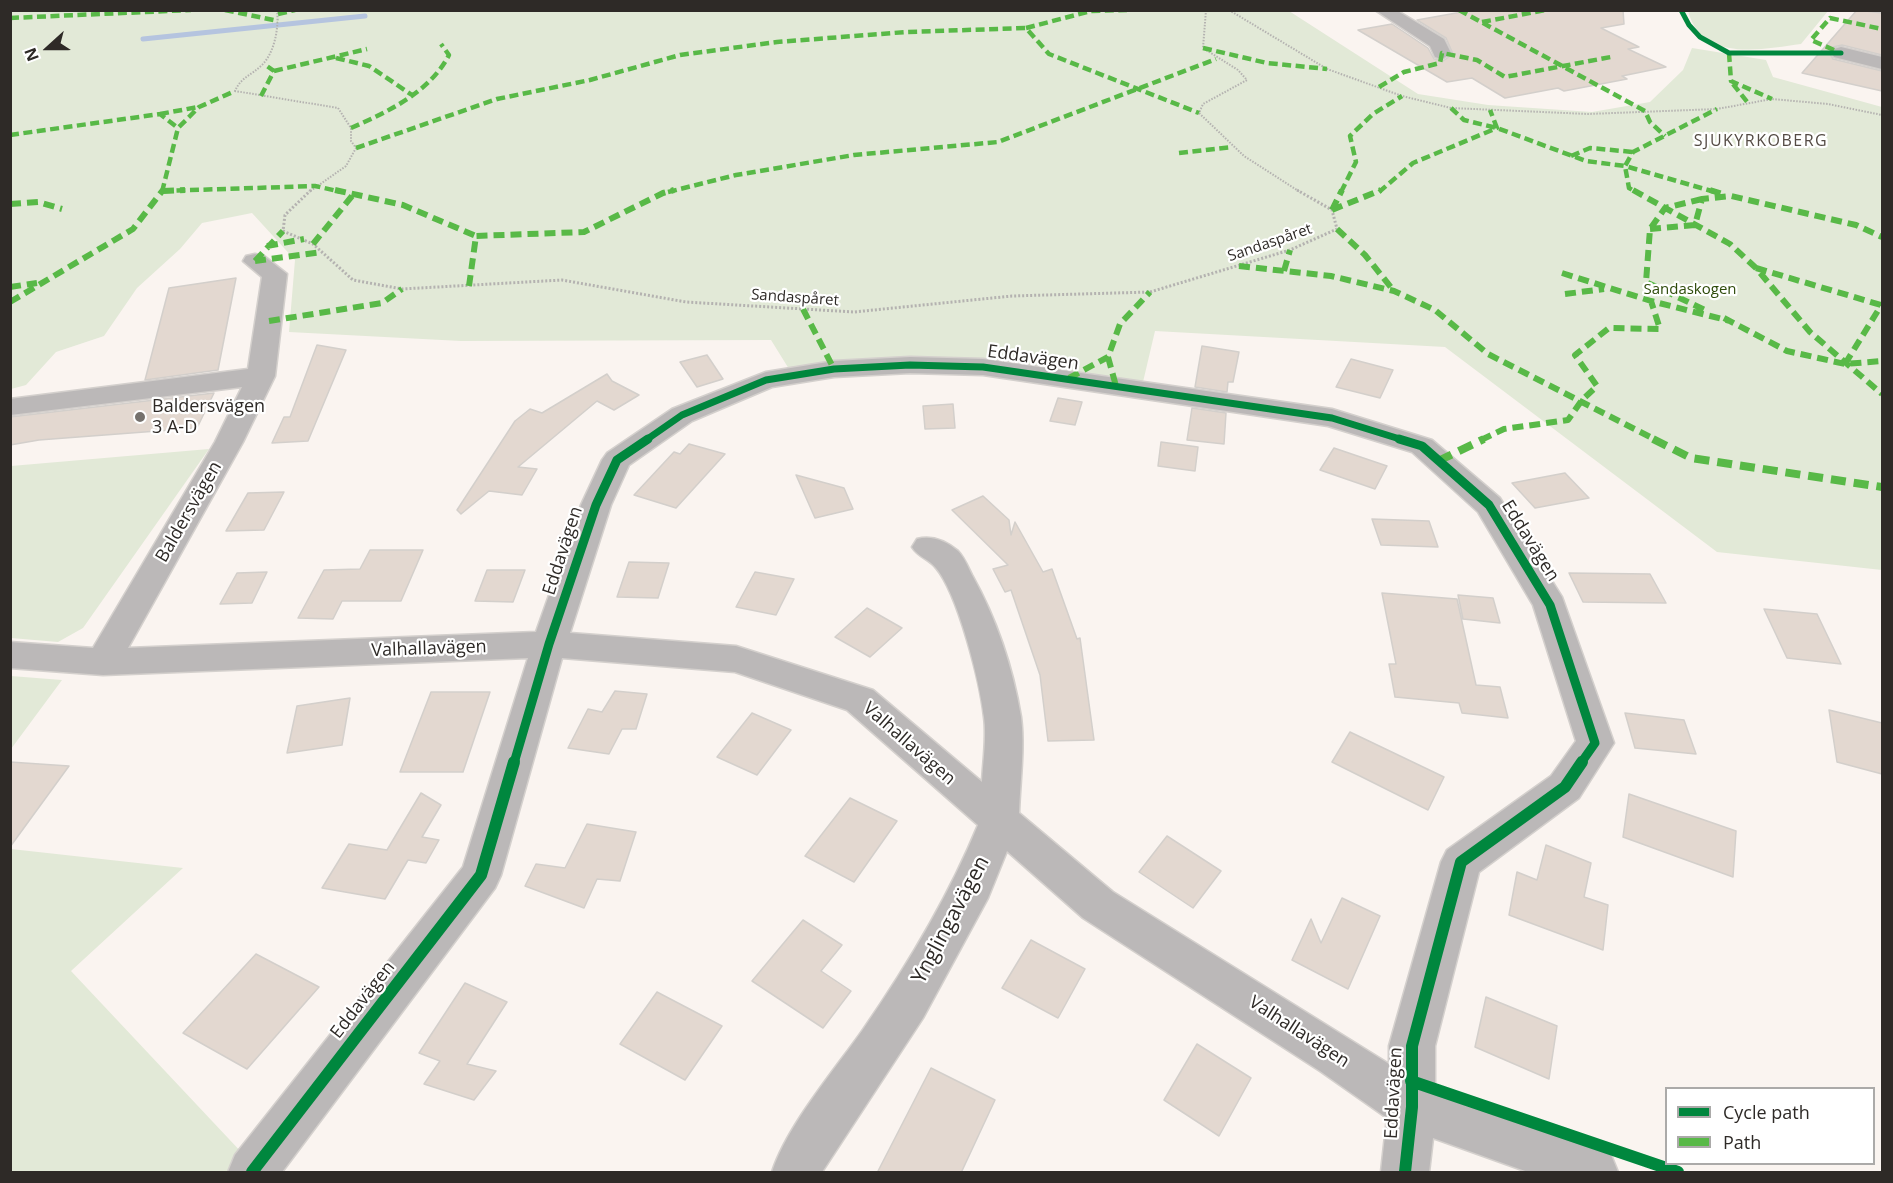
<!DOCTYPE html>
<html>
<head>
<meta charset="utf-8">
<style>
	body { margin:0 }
	#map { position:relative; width:1893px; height:1183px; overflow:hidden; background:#faf4f0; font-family:"Open Sans",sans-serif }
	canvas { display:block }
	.frame { position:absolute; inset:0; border:12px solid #2e2a27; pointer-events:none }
	.legend { position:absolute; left:1665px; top:1087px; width:210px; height:78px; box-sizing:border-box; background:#fff; border:2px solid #abaaa9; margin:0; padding:8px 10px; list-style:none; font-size:18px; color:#2e2a27 }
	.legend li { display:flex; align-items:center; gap:12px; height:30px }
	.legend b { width:30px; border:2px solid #abaaa9 }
	.north { position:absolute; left:18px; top:18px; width:60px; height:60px; -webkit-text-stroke:4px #fff; paint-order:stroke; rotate:249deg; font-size:16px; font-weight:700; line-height:24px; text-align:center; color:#2e2a27 }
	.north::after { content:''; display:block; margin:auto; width:21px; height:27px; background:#2e2a27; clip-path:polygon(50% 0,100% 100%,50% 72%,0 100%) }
</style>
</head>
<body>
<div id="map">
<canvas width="1893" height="1183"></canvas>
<div class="frame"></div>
<ul class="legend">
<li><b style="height:8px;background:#00873e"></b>Cycle path</li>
<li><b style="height:8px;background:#58b947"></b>Path</li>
</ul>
<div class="north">N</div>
</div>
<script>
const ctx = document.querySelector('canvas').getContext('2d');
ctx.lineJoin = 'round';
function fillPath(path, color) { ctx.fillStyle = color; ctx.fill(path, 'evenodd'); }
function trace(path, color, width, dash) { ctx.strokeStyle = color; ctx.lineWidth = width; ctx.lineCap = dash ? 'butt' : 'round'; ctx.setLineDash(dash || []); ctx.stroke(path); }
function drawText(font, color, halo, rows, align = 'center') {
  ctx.font = font + ' "Open Sans",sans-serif'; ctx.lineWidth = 4.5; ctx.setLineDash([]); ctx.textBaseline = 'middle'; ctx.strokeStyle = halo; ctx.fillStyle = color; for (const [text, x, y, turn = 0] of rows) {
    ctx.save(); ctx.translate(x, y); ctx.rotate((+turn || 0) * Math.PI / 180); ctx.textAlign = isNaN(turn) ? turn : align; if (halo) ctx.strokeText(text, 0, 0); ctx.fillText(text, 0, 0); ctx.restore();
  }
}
const green = new Path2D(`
	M 11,11 L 1289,11 L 1418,94 L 1488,105 L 1592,112 L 1650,102 L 1683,70 L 1692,48 L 1766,60 L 1773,77 L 1882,107 L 1882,570 L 1717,552 L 1445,347 L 1155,331 L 1143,382 L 984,360 L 789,369 L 771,340 L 461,341 L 289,332 L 295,260 L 252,213 L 202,223 L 180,249 L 137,288 L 104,336 L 56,352 L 26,385 L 11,389 Z
	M 1688,11 L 1688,10 L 1828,11 L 1801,44 C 1762,49 1702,63 1688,11 Z
	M 209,449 L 83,628 L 58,642 L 11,638 L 11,466 Z
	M 11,676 L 62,680 L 11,749 L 10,676 Z
	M 11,849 L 183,868 L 71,971 L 244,1155 L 231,1172 L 11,1172 Z`);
const stream = new Path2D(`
	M 143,39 L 365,16`);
const building = new Path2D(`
	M 1473,10 L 1623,10 L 1624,24 L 1601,28 L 1639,47 L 1628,49 L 1666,67 L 1622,76 L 1627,79 L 1564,91 L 1558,88 L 1505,98 L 1472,78 L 1447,82 L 1358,30 L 1392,24 L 1428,48 L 1434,59 L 1443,61 L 1453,54 L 1446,38 L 1417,20 Z
	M 1857,10 L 1882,13 L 1882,55 L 1842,45 L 1833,47 L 1830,54 L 1833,59 L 1882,71 L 1882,91 L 1802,73 Z
	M 236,278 L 218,370 L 145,380 L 169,288 Z
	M 317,345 L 346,350 L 308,441 L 272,443 L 284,417 L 290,417 Z
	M 1202,346 L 1239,352 L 1233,382 L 1228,382 L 1227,392 L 1195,387 Z
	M 707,355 L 723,379 L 697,387 L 680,362 Z
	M 1351,359 L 1393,370 L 1380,398 L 1336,387 Z
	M 607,374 L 612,381 L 639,395 L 614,410 L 597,401 L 518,467 L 537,469 L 522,495 L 489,491 L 461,514 L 457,510 L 515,421 L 530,409 L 542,413 Z
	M 214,393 L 197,428 L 39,440 L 10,445 L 10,417 Z
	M 1058,398 L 1082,402 L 1075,425 L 1050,421 Z
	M 953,404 L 955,428 L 925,429 L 923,406 Z
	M 1192,408 L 1226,413 L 1224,444 L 1187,440 Z
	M 1161,442 L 1198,447 L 1195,471 L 1158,466 Z
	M 689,444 L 725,454 L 676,508 L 634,495 L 674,452 L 680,454 Z
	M 1334,448 L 1387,466 L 1375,489 L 1320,470 Z
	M 1565,473 L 1589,498 L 1535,508 L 1512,483 Z
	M 796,475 L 844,488 L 853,509 L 815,518 Z
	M 284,492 L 264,530 L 226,531 L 248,493 Z
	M 983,496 L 1009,520 L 1011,535 L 1015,522 L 1043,572 L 1052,569 L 1077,639 L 1080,638 L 1094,740 L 1048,741 L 1040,675 L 1011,590 L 1005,592 L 993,569 L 1008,565 L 952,510 Z
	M 1372,519 L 1429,521 L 1438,547 L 1381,545 Z
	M 370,550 L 423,550 L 401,601 L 342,601 L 333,619 L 298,618 L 324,570 L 360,569 Z
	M 629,562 L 669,563 L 658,598 L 617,597 Z
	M 487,570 L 525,570 L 513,602 L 475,601 Z
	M 267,572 L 252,603 L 220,604 L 237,573 Z
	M 755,572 L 794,579 L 776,615 L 736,607 Z
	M 1569,573 L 1650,574 L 1666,603 L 1583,602 Z
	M 1382,593 L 1457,599 L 1476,685 L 1500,687 L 1508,718 L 1462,713 L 1459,703 L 1395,697 L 1389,664 L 1396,664 Z
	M 1458,595 L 1493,598 L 1500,623 L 1463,619 Z
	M 867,608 L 902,628 L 870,657 L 835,637 Z
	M 1764,609 L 1817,614 L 1841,664 L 1787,658 Z
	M 615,691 L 647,694 L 636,729 L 622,729 L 609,754 L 568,748 L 588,709 L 602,712 Z
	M 431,692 L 490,692 L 463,772 L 400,772 Z
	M 350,698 L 342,745 L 287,753 L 297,706 Z
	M 1829,710 L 1882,723 L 1882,774 L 1837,762 Z
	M 752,713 L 791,730 L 757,775 L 717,757 Z
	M 1625,713 L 1684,720 L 1696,754 L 1635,748 Z
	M 1350,732 L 1444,777 L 1428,810 L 1332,762 Z
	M 10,762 L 69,766 L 10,847 Z
	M 421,793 L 441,805 L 422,837 L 439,840 L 426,863 L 408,860 L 385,899 L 322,888 L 349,844 L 387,850 Z
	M 1629,794 L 1736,831 L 1733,877 L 1623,837 Z
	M 850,798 L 897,821 L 854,882 L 805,856 Z
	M 587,824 L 636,832 L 620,881 L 597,879 L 584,908 L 525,886 L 536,864 L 565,868 Z
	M 1167,836 L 1221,871 L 1193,908 L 1139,872 Z
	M 1546,845 L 1591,863 L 1584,897 L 1608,905 L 1603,950 L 1509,915 L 1517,872 L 1537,880 Z
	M 1342,898 L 1380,916 L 1348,989 L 1292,960 L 1311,919 L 1321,943 Z
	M 803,920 L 842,945 L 821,971 L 851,991 L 823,1028 L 752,981 Z
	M 1031,940 L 1085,969 L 1058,1018 L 1002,988 Z
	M 256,954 L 319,987 L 247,1069 L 183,1033 Z
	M 465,983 L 507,1002 L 467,1064 L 496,1071 L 474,1100 L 424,1084 L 440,1061 L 419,1053 Z
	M 657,992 L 722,1026 L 685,1080 L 620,1044 Z
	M 1486,997 L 1557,1026 L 1549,1079 L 1475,1047 Z
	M 1197,1044 L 1251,1078 L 1219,1136 L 1164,1100 Z
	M 931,1068 L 995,1100 L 961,1173 L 877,1173 Z`);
const pathFar1 = new Path2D(`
	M 277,10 C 279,27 275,52 262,65 C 252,75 241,77 235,91 L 338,108 L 351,128 L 351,141 L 356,148 L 346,166 L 309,192
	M 1206,10 L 1203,48 L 1238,70 L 1247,80 L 1203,104 L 1199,113 L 1244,156 L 1300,192
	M 1229,10 L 1327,69 L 1402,96 L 1451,108 L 1588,114 L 1717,109 L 1772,99 L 1828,104 L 1882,115`);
const path = new Path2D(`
	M 311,190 L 285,215 L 283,231 L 313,244 L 353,280 L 402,289 L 562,280 L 686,302 L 854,312 L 1012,296 L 1150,292 L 1290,250 L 1337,229 L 1332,210 L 1297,190`);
const minor = new Path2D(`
	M 1375,10 L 1396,10 L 1444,39 L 1451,53 L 1442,59 L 1435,57 L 1430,46 Z
	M 1841,47 L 1882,57 L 1882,69 L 1834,57 L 1832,53 L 1834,49 Z
	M 255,254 L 264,256 L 287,274 L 275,376 L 243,442 L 128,648 L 536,632 L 581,505 L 602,460 L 607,453 L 672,409 L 766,372 L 834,361 L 910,357 L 983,359 L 1332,409 L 1432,440 L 1500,498 L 1562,597 L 1614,743 L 1579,798 L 1479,872 L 1435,1046 L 1435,1092 L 1611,1155 L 1618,1172 L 1528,1172 L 1433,1138 L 1429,1172 L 1381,1172 L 1387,1118 L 1320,1071 L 1083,918 L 1007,851 L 988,898 L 923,1018 L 822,1172 L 772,1172 C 787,1126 833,1072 862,1031 C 907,966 948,898 978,825 L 847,710 L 735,672 L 562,658 L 501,875 L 495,888 L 282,1172 L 228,1172 L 235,1155 L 463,867 L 528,658 L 103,675 L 10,668 L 10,642 L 93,648 L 215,442 L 242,387 L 10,415 L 10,399 L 248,369 L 262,277 L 243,261 L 246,256 ZM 910,373 L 983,375 L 1328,426 L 1412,452 L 1478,512 L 1533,605 L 1576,741 L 1551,776 L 1447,850 L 1441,862 L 1389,1046 L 1389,1064 L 1113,892 L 1019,813 C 1020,782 1025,747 1021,717 C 1013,668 996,618 972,575 C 968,567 964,557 958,551 C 946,541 932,535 917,539 L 912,547 C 918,557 929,559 936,568 C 958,594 980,682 984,717 C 987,737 983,761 982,782 L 873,690 L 736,646 L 570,633 L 611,505 L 629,465 L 692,421 L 772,387 L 834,377 Z`);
const quietFar2 = new Path2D(`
	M 225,10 L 278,21
	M 1459,10 L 1645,111 L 1650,122 L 1665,136
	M 278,14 L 295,10
	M 10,18 L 191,10
	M 1482,22 L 1546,10
	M 1026,28 L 1091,11 L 1127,10
	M 1203,48 L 1267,63 L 1327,69
	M 1834,50 L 1811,40 L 1830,18 L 1882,29
	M 1729,53 L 1731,81 L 1772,99
	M 336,58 L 369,66 L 412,95
	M 274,71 L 367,49
	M 1733,84 L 1748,103
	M 1379,87 L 1404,72 L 1440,63 L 1442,53 L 1477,60 L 1505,77 L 1611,57
	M 261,96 L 274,71 L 264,64
	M 1451,108 L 1464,120 L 1497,128 L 1586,161 L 1625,166 L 1629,188 L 1636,192
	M 160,114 L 198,107
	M 351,128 C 389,111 429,93 449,55 L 441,44
	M 10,135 L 160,114 L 178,128
	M 356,148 L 497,99 L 590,80 L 680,55 L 777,42 L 906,32 L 1026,28 L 1049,54 L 1199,113
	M 1179,153 L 1232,147
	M 1571,156 L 1590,148 L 1633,152
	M 163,191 L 315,186 L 342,192
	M 162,192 L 178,128 L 199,107 L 235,91
	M 668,192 L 736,175 L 854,155 L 998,142 L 1216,59
	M 1341,192 L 1356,162 L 1350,136 L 1373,114 L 1402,96
	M 1379,192 L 1413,163 L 1497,128 L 1490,110
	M 1715,192 L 1625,166 L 1633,152 L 1717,109`);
const quietFar1 = new Path2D(`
	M 335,190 L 403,205 L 476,236
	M 1633,190 L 1730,244 L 1756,268 L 1810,332 L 1882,394
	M 1710,190 L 1726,195
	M 163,191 L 185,190
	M 1702,199 L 1665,208 L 1650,229 L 1646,282 L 1705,310
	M 10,204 L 38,202 L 62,209
	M 1332,210 L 1381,190
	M 1332,210 L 1342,190
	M 1337,229 L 1365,255 L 1394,291
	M 1650,229 L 1695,225 L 1702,199 L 1731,196 L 1856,225 L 1882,237
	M 313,244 L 352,196
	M 267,246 L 304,239
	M 255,261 L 322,252
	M 255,261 L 283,231
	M 1239,266 L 1331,276 L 1394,291 L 1435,310 L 1488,354 L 1656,440
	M 1756,268 L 1881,305
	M 1284,271 L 1290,250
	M 1562,273 L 1651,301
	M 469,286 L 476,236 L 584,232 L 663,193 L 674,190
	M 10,287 L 37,283
	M 1565,294 L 1604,289
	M 10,302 L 133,229 L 163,190
	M 803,309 L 834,369
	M 1724,318 L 1787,351 L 1845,364 L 1882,361
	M 269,321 L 382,303 L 402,289
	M 1108,357 L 1116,386
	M 1845,364 L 1882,304
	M 1069,378 L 1108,357 L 1120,324 L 1150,292
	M 1481,440 L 1504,429 L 1568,420 L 1582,400 L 1597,386 L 1575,355 L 1609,328 L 1660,329 L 1651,301 L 1730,321`);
const quiet = new Path2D(`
	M 1653,439 L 1691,458 L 1882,487
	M 1438,461 L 1484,439`);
const cyclewayFar3 = new Path2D(`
	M 1681,10 L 1689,25 L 1700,37 L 1729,53 L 1841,53`);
const cyclewayFar2 = new Path2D(`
	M 646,440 L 682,415 L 766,380 L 834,369 L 910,365 L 983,367 L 1332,418 L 1403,440`);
const cyclewayFar1 = new Path2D(`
	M 1399,439 L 1422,446 L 1489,505 L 1550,605 L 1595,743 L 1581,763
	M 514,763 L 549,644 L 596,505 L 617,460 L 648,439`);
const cycleway = new Path2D(`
	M 1411,1081 L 1678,1172
	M 252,1172 L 481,875 L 514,762
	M 1405,1172 L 1412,1107 L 1412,1046 L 1461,862 L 1565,787 L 1582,762`);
const markers = [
	[140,417,6,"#75716d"]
];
const farStreetnames = [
	["Sandaspåret",1270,243,-19],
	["Sandaspåret",795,298,4]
];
const farParknames = [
	["Sandaskogen",1690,290]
];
const farNeighbourhoodnames = [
	["SJUKYRKOBERG",1761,141]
];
const streetNames = [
	["Eddavägen",1033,358,8],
	["Baldersvägen",189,512,-60],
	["Eddavägen",1530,541,58],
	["Eddavägen",563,551,-72],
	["Valhallavägen",429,649,-2],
	["Valhallavägen",909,744,41],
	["Eddavägen",363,1000,-52],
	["Valhallavägen",1299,1032,33],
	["Eddavägen",1394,1093,-87]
];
const poiNames = [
	["Baldersvägen",152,407],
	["3 A-D",152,428]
];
const nearStreetnames = [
	["Ynglingavägen",951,920,-62]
];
fillPath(green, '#e2e9d7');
trace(stream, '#b5c4df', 5);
fillPath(building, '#e3d8d0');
trace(building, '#d3cfcb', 1.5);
trace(minor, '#d4d0cd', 3);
trace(pathFar1, '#b4b2b0', 2, [1.5, 1.5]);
trace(path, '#b4b2b0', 3, [2, 2]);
fillPath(minor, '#bbb8b8');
trace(quietFar2, '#58b947', 4.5, [9, 4.5]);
trace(quietFar1, '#58b947', 6, [11, 6]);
trace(quiet, '#58b947', 8, [15, 8]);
trace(cyclewayFar3, '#00873e', 5);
trace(cyclewayFar2, '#00873e', 7);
trace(cyclewayFar1, '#00873e', 9);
trace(cycleway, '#00873e', 12);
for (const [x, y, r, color] of markers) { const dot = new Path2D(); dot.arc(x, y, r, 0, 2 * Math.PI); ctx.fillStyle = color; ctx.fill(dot); trace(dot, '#fff', 2); }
drawText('15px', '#2e2a27', '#fff', farStreetnames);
drawText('15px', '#2e4b0a', '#fff', farParknames);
ctx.letterSpacing = '1.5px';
drawText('16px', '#544b44', '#fff', farNeighbourhoodnames);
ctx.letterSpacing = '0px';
drawText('18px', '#2e2a27', '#fff', streetNames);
drawText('18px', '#2e2a27', '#fff', poiNames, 'left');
drawText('21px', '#2e2a27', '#fff', nearStreetnames);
</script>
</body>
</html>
